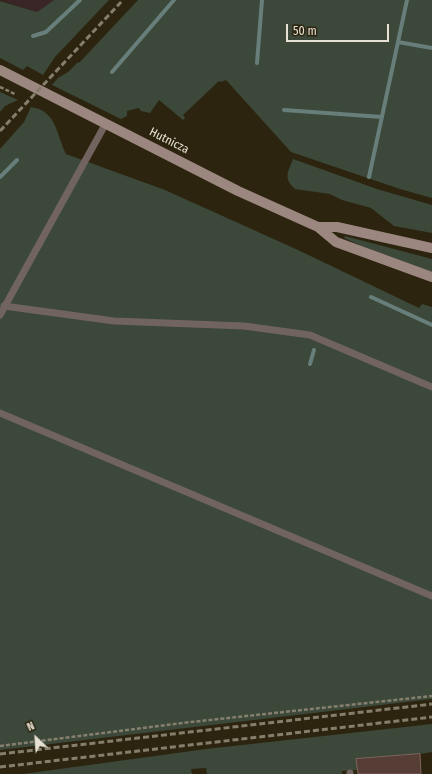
<!DOCTYPE html>
<html>
<head>
<meta charset="utf-8">
<style>
	body { margin:0 }
	#map { position:relative; width:432px; height:774px; overflow:hidden; background:#2c240e; font-family:"Fira Sans Condensed",sans-serif }
	canvas { display:block }
	.north { position:absolute; left:16px; top:718px; width:40px; height:40px; -webkit-text-stroke:3px #2c240e; paint-order:stroke; rotate:335deg; font-size:11px; font-weight:700; line-height:16px; text-align:center; color:#e6e1d4 }
	.north::after { content:''; display:block; margin:auto; width:14px; height:18px; background:#e6e1d4; clip-path:polygon(50% 0,100% 100%,50% 72%,0 100%) }
	.scale { position:absolute; left:286px; top:24px; width:103px; height:18px; box-sizing:border-box; border:2px solid #e6e1d4; border-top:0; padding-left:5px; font-size:12px; line-height:14px; white-space:nowrap; color:#e6e1d4; -webkit-text-stroke:3px #2c240e; paint-order:stroke }
</style>
</head>
<body>
<div id="map">
<canvas width="432" height="774"></canvas>
<div class="north">N</div>
<div class="scale">50 m</div>
</div>
<script>
const ctx = document.querySelector('canvas').getContext('2d');
ctx.lineJoin = 'round';
function fillPath(path, color) { ctx.fillStyle = color; ctx.fill(path, 'evenodd'); }
function trace(path, color, width, dash) { ctx.strokeStyle = color; ctx.lineWidth = width; ctx.lineCap = dash ? 'butt' : 'round'; ctx.setLineDash(dash || []); ctx.stroke(path); }
function drawText(font, color, halo, rows, align = 'center') {
  ctx.font = font + ' "Fira Sans Condensed",sans-serif'; ctx.lineWidth = 3; ctx.setLineDash([]); ctx.textBaseline = 'middle'; ctx.strokeStyle = halo; ctx.fillStyle = color; for (const [text, x, y, turn = 0] of rows) {
    ctx.save(); ctx.translate(x, y); ctx.rotate((+turn || 0) * Math.PI / 180); ctx.textAlign = isNaN(turn) ? turn : align; if (halo) ctx.strokeText(text, 0, 0); ctx.fillText(text, 0, 0); ctx.restore();
  }
}
const industrial = new Path2D(`
	M 0,0 L 54,0 L 37,12 Z`);
const green = new Path2D(`
	M 54,0 L 109,0 L 55,57 L 43,75 L 27,66 L 23,70 L 0,58 L 0,1 L 37,12 Z
	M 138,0 L 432,0 L 432,198 L 400,189 L 291,152 L 226,80 L 221,82 L 219,81 L 183,115 L 185,118 L 183,120 L 159,100 L 150,113 L 141,111 L 139,108 L 127,111 L 127,116 L 121,119 L 52,85 L 58,78 L 68,72 L 78,62 L 79,63 Z
	M 0,92 L 18,100 L 5,106 L 0,112 Z
	M 31,107 C 57,111 56,134 66,154 L 165,190 L 298,250 L 419,308 L 422,304 L 432,307 L 432,699 L 0,750 L 0,149 L 24,122 Z
	M 293,159 L 377,189 L 432,205 L 432,233 L 394,226 L 371,208 L 342,200 L 330,194 L 295,189 C 283,178 288,172 293,159 Z
	M 345,236 L 432,259 L 432,272 L 364,247 L 344,238 Z
	M 432,724 L 432,752 L 420,754 L 357,759 L 357,770 L 342,771 L 342,774 L 207,774 L 206,768 L 191,769 L 192,774 L 23,774 L 206,749 Z`);
const stream = new Path2D(`
	M 33,36 L 46,32 L 80,0
	M 398,42 L 432,48
	M 257,63 L 262,0
	M 112,72 L 174,0
	M 284,110 L 382,117
	M 0,177 L 17,160
	M 369,177 L 407,0
	M 371,297 L 432,325
	M 310,364 L 314,350`);
const building = new Path2D(`
	M 420,754 L 421,774 L 358,774 L 356,759 Z`);
const path = new Path2D(`
	M 0,87 L 15,94
	M 0,746 L 191,722 L 432,696`);
const lane = new Path2D(`
	M 4,306 L 114,321 L 244,326 L 310,335 L 432,387
	M 0,315 L 106,123
	M 0,413 L 432,596
	M 350,773 L 350,774`);
const secondary = new Path2D(`
	M 0,70 L 238,191 L 318,227 L 336,242 L 432,277
	M 318,227 L 337,227 L 432,248`);
const rail = new Path2D(`
	M 0,131 L 123,0
	M 0,754 L 432,704
	M 0,767 L 432,717`);
const streetNames = [
	["Hutnicza",169,141,27]
];
fillPath(industrial, '#3a2627');
fillPath(green, '#3c483a');
trace(stream, '#677e7a', 4);
fillPath(building, '#563d36');
trace(building, '#80655e', 1);
trace(path, '#857f6d', 2.5, [4, 2]);
trace(lane, '#71635f', 7);
trace(secondary, '#9c8780', 10);
trace(rail, '#857e6c', 3, [6, 3]);
drawText('12px', '#e6e1d4', '#2c240e', streetNames);
</script>
</body>
</html>
